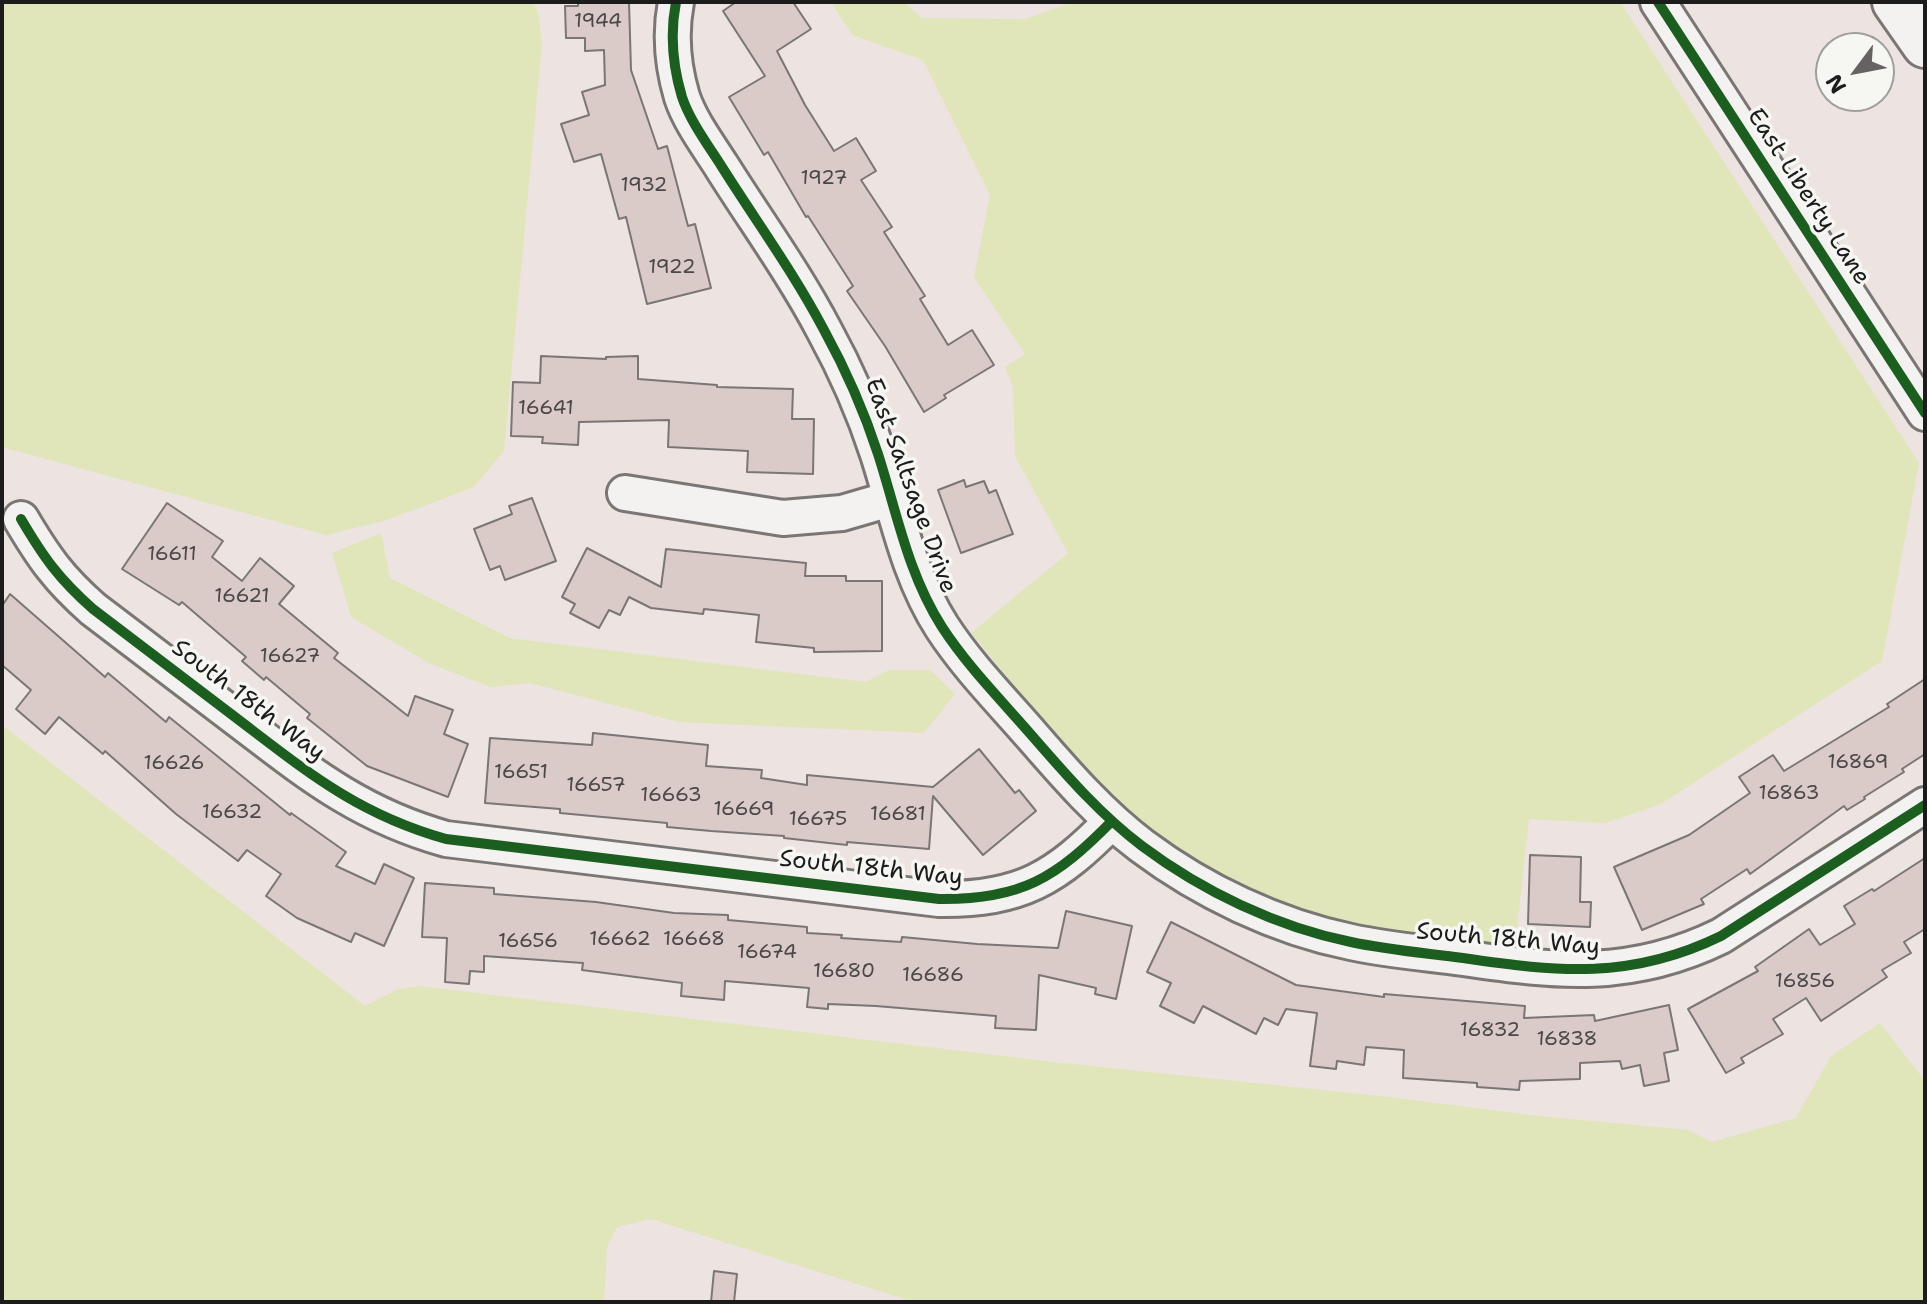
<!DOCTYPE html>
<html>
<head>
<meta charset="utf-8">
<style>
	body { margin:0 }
	#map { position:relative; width:1927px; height:1304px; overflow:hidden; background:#ede3e0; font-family:"Shantell Sans",sans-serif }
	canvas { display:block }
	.frame { position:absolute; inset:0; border:4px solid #1c1c1c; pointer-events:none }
	.north { position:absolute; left:1815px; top:32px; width:80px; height:80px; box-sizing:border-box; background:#f6f6f2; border:2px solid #9f9f9c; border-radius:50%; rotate:238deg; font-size:22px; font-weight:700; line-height:32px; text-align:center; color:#1c1c1c }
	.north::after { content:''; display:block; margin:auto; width:28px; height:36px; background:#656261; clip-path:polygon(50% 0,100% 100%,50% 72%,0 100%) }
</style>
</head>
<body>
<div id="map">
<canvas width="1927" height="1304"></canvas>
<div class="frame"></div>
<div class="north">N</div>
</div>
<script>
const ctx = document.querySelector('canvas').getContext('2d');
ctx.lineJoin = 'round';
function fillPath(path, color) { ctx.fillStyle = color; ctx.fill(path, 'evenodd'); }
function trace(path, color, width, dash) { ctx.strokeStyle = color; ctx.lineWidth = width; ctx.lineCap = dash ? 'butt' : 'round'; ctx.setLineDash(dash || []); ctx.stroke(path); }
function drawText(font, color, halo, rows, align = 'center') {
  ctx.font = font + ' "Shantell Sans",sans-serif'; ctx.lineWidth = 7; ctx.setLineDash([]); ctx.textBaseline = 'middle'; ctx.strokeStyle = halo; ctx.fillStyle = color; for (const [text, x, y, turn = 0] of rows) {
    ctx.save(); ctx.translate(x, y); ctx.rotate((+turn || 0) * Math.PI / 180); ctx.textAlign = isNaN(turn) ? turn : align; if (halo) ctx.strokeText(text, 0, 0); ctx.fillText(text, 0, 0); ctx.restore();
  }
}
const green = new Path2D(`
	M 2,2 L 533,2 L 538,12 L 542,43 L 504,451 L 474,487 L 387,520 L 326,535 L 2,447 Z
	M 831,2 L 904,2 L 922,18 L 1025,19 L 1073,2 L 1620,2 L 1919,463 L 1882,661 L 1659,805 L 1605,823 L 1529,819 L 1515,945 C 1451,937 1385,933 1323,917 C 1246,896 1166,850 1110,793 C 1060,743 1016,687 971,633 L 1068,553 L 1015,456 L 1013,387 L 1005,367 L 1025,354 L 974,277 L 990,195 L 923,60 L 852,35 Z
	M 381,533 L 390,578 L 510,638 L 865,682 L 889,670 L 930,670 L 955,694 L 924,733 L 679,722 L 530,683 L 490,687 L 429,663 L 351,617 L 332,553 Z
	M 2,725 L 365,1006 L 396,990 L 419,986 L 1053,1062 L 1390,1097 L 1529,1115 L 1688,1130 L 1712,1142 L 1796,1118 L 1831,1056 L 1880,1023 L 1925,1081 L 1925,1302 L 914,1302 L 651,1219 L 617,1227 L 607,1247 L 604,1302 L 2,1302 Z`);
const building = new Path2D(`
	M 578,2 L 629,2 L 631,70 L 658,149 L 667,146 L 688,226 L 695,224 L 711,288 L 647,304 L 626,217 L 619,219 L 601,154 L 574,162 L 561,124 L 589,115 L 582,92 L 605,85 L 604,50 L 585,51 L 585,38 L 566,38 L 565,6 L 578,6 Z
	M 736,2 L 793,2 L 811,29 L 777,51 L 805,105 L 834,151 L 856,138 L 876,171 L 861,180 L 892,227 L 884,232 L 925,296 L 920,299 L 948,345 L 972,330 L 994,365 L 944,395 L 946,398 L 924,412 L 885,346 L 847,291 L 853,286 L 808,216 L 806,217 L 768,152 L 764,155 L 729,97 L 765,76 L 723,11 Z
	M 541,356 L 606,359 L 606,357 L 638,356 L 638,379 L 717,385 L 717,387 L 793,389 L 792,419 L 814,419 L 813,474 L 747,472 L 748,451 L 668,447 L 669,420 L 579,422 L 578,445 L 542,443 L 543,437 L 511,436 L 513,382 L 540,383 Z
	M 964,480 L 966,487 L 984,481 L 989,493 L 996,490 L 1013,534 L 961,553 L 938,490 Z
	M 532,498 L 556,561 L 505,580 L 500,566 L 490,570 L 474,529 L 512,514 L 509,506 Z
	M 167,503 L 223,541 L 212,557 L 242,581 L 260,558 L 294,586 L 279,604 L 338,653 L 334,658 L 408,716 L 415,696 L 453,710 L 444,734 L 468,744 L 448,797 L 367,766 L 307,718 L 310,714 L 266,677 L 264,680 L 242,661 L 246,657 L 182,602 L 179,605 L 122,569 Z
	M 587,548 L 661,587 L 666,549 L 806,563 L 805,576 L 846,576 L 846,581 L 882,581 L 882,651 L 814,652 L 814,648 L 756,642 L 759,615 L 704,609 L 703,614 L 651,608 L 629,597 L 620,615 L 609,610 L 599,628 L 570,613 L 575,604 L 562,597 Z
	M 10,594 L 105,677 L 108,673 L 166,722 L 169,717 L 290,815 L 291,813 L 346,852 L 336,866 L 375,884 L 384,864 L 414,878 L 384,946 L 355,933 L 351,942 L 297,918 L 266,896 L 281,874 L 247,850 L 238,861 L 176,814 L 105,751 L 103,754 L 59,717 L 45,734 L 16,709 L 31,690 L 2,665 L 2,606 Z
	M 1925,679 L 1925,754 L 1902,769 L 1904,772 L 1864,797 L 1865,799 L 1847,810 L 1844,806 L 1750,874 L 1747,869 L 1701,899 L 1704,904 L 1642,930 L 1614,867 L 1689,835 L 1750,793 L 1739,777 L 1773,755 L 1784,771 L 1889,707 L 1887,704 Z
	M 593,733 L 708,745 L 706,766 L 762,770 L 761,778 L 807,785 L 807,775 L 933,787 L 979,749 L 1015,793 L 1019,790 L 1036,811 L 983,855 L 933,796 L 929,849 L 847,842 L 847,845 L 784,838 L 784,836 L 711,831 L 667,827 L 667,823 L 560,813 L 560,809 L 485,803 L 490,738 L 592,745 Z
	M 1530,855 L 1581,857 L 1580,902 L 1591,902 L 1590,927 L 1528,924 Z
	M 1925,858 L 1925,929 L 1904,942 L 1911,953 L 1882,970 L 1887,977 L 1821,1021 L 1806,998 L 1773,1019 L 1783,1034 L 1741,1058 L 1744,1063 L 1726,1073 L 1688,1009 L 1758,971 L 1755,967 L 1809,929 L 1820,945 L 1855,924 L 1844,906 L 1872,889 L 1874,891 Z
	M 425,883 L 494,888 L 494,894 L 596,902 L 674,913 L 728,915 L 728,920 L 807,927 L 807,933 L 842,935 L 841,938 L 901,942 L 902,937 L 977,944 L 1058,948 L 1066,911 L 1132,926 L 1116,999 L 1095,994 L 1096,988 L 1039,975 L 1036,1030 L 995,1028 L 996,1016 L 876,1006 L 828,1004 L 828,1009 L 807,1007 L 809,988 L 725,981 L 724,1000 L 681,996 L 682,983 L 582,970 L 583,963 L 484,956 L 484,972 L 470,971 L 469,984 L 445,982 L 447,938 L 422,937 Z
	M 1171,922 L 1296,985 L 1384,997 L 1384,994 L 1525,1006 L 1524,1018 L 1594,1015 L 1595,1021 L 1669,1005 L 1678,1050 L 1664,1053 L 1669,1081 L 1644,1086 L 1640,1065 L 1622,1069 L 1620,1061 L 1580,1063 L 1580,1079 L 1520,1081 L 1519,1090 L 1477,1087 L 1477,1083 L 1403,1078 L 1404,1050 L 1366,1047 L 1364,1065 L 1337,1061 L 1336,1069 L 1310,1066 L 1317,1013 L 1286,1009 L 1278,1025 L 1264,1018 L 1256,1034 L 1203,1006 L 1194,1023 L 1160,1006 L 1171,983 L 1147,972 Z
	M 714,1271 L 737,1274 L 734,1302 L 711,1302 Z`);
const minor = new Path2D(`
	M 676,2 C 670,33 673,67 682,97 C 690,121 708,145 722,167 C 756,221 794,273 824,330 C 846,370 864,411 878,454 C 897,513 908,574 942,627 C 968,667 1003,702 1034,738 C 1067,776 1101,815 1142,846 C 1202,891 1277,927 1351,942 C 1388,950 1426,953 1463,958 C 1558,972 1631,980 1721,936 L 1925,805
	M 1658,2 L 1925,413
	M 625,493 L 783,518 L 842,513 L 890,499
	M 21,519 C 44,558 59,579 93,609 C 140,645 188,681 235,717 C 306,771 357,814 446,839 L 939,899 C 1021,900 1056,878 1112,821`);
const highway = new Path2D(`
	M 1895,2 L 1925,45`);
const cycleway = new Path2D(`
	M 676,2 C 670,33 673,67 682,97 C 690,121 708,145 722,167 C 756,221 794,273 824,330 C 846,370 864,411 878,454 C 897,513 908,574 942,627 C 968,667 1003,702 1034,738 C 1067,776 1101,815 1142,846 C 1202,891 1277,927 1351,942 C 1388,950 1426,953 1463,958 C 1558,972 1631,980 1721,936 L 1925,805
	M 1658,2 L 1925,413
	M 21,519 C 44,558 59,579 93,609 C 140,645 188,681 235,717 C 306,771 357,814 446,839 L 939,899 C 1021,900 1056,878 1112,821`);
const numberNames = [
	["1944",598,22],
	["1927",824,179],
	["1932",644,186],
	["1922",672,268],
	["16641",546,409],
	["16611",172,555],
	["16621",242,597],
	["16627",290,657],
	["16869",1858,763],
	["16626",174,764],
	["16651",521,773],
	["16657",596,786],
	["16863",1789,794],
	["16663",671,796],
	["16669",744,810],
	["16632",232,813],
	["16681",898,815],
	["16675",818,820],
	["16662",620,940],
	["16668",694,940],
	["16656",528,942],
	["16674",767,953],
	["16680",844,972],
	["16686",933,976],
	["16856",1805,982],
	["16832",1490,1031],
	["16838",1567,1040]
];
const streetNames = [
	["East Liberty Lane",1808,197,57],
	["East Saltsage Drive",910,486,70],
	["South 18th Way",248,701,37],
	["South 18th Way",871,869,6],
	["South 18th Way",1508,940,5]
];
fillPath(green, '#e0e5ba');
fillPath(building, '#dacac8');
trace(building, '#7a7674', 2);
trace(minor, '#7a7674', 40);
trace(highway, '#7a7674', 50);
trace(minor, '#f4f2f0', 34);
trace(highway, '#f4f2f0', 44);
trace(cycleway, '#1b5e20', 10);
drawText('20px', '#4c4848', null, numberNames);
drawText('24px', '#1c1c1c', '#f6f6f2', streetNames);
</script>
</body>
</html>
